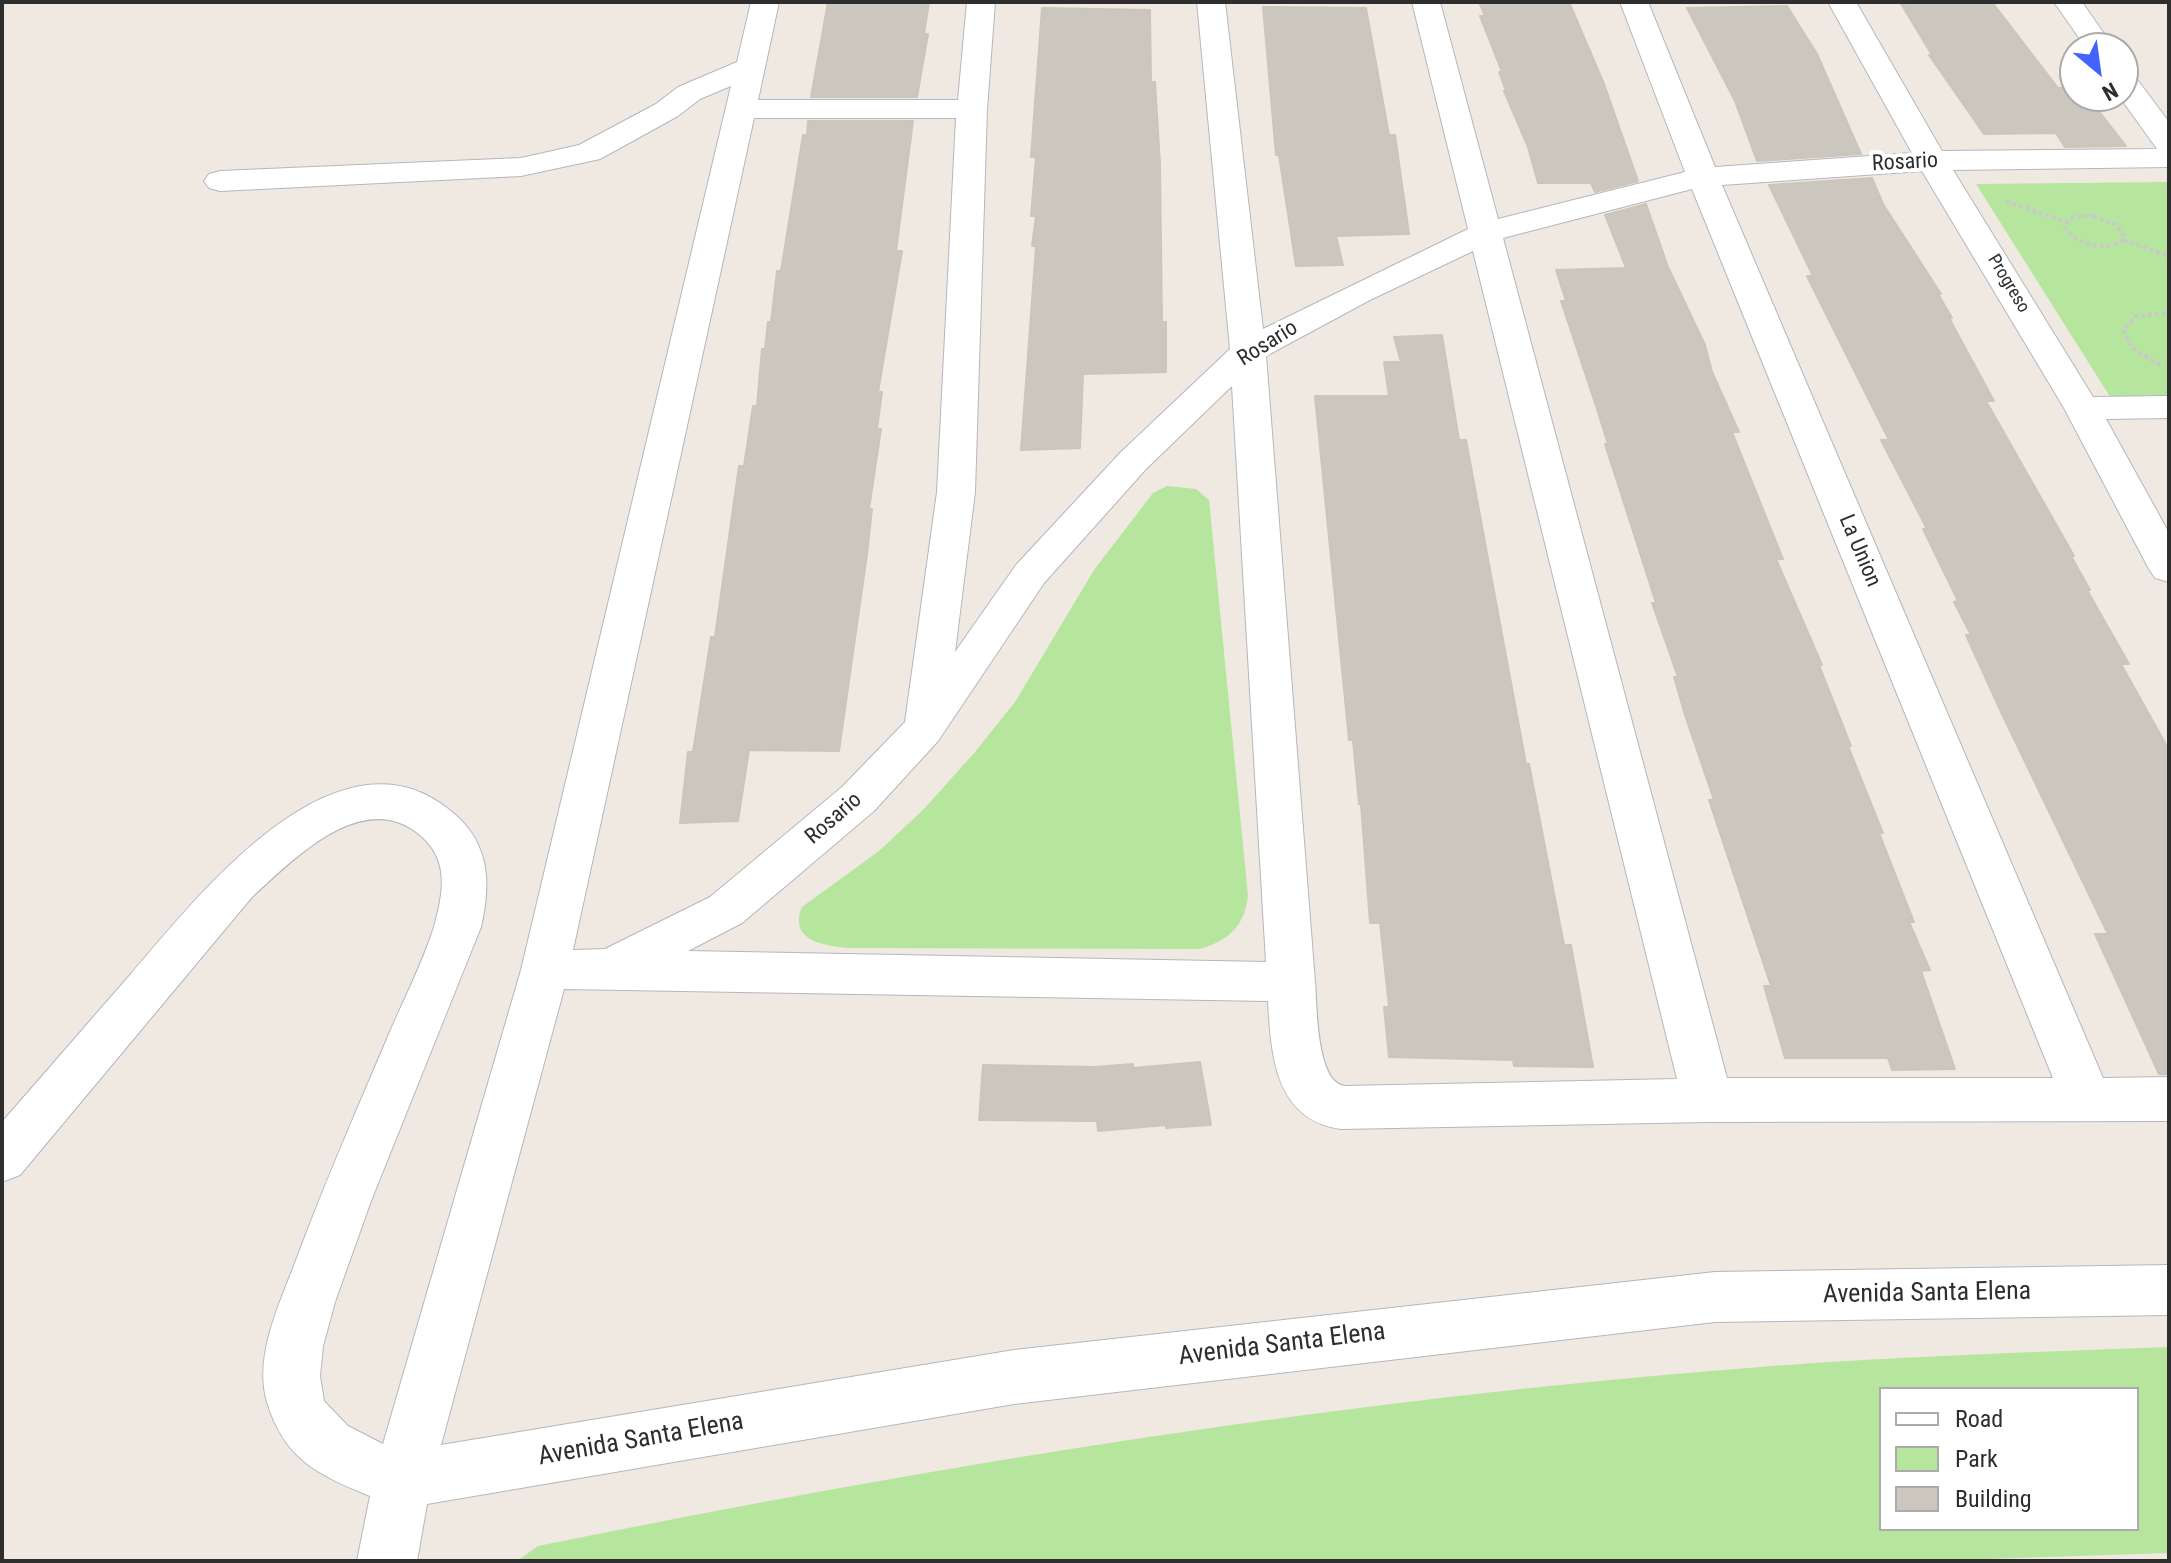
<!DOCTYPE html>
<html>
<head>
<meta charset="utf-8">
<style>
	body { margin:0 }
	#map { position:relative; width:2171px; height:1563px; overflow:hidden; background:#efe9e1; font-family:"Roboto Condensed",sans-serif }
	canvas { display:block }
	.frame { position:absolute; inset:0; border:4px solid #2e2e2e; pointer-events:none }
	.legend { position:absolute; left:1879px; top:1387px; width:260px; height:144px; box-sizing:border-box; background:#fff; border:2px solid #ababab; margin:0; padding:10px 14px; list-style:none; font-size:24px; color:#2e2e2e }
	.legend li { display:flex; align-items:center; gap:16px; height:40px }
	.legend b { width:40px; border:2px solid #ababab }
	.north { position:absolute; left:2059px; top:32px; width:80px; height:80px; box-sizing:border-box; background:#fff; border:2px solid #ababab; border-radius:50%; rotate:151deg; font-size:22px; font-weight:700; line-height:32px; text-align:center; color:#2e2e2e }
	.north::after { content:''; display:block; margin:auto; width:28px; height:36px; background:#4264fb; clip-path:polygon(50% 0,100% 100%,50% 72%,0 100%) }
</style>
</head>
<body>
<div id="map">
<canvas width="2171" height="1563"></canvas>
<div class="frame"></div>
<ul class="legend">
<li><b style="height:10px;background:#fff"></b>Road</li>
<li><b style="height:22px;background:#b6e59e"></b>Park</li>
<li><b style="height:22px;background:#cbc7bf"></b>Building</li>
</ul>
<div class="north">N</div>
</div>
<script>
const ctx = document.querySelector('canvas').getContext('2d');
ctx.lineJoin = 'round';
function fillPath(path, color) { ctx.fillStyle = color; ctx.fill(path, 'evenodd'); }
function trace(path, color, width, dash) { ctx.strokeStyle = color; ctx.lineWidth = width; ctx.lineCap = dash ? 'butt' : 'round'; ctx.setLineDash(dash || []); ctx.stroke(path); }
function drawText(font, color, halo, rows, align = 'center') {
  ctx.font = font + ' "Roboto Condensed",sans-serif'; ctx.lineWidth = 8; ctx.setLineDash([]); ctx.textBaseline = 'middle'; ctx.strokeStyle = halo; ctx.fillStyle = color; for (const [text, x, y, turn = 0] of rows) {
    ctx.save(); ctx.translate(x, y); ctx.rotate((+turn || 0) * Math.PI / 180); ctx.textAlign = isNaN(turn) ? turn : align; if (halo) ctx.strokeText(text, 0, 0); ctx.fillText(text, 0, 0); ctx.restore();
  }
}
const green = new Path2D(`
	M 2169,182 L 2169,403 L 2114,403 L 1976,184 Z
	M 1167,486 L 1196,489 L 1209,500 L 1248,896 C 1244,927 1229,940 1200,949 L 848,948 C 824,946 788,940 802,907 L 879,851 L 924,809 L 975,752 L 1015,702 L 1094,570 L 1153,493 Z
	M 2169,1347 L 2169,1553 L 1924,1561 L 517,1561 L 538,1546 C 945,1463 1358,1397 1773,1366 C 1904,1356 2037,1352 2169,1347 ZM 1881,1389 L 2137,1389 L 2137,1529 L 1881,1529 Z`);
const building = new Path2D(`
	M 828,2 L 929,2 L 924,34 L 928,34 L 917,97 L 811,97 Z
	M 1479,2 L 1569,2 L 1604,84 L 1638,181 L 1595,192 L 1591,183 L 1538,183 L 1528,147 L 1504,91 L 1506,91 L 1499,72 L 1502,72 L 1480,16 L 1485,16 Z
	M 1900,2 L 1992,2 L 2058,88 L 2075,88 L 2075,96 L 2087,96 L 2126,146 L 2065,147 L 2056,133 L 1984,134 L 1929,55 L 1932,55 Z
	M 1787,6 L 1817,54 L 1861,154 L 1757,161 L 1735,101 L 1687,8 Z
	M 1263,7 L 1366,8 L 1389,135 L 1395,135 L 1409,234 L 1336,236 L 1343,265 L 1296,266 L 1279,155 L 1276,155 Z
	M 1042,8 L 1150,10 L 1151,82 L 1155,82 L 1160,164 L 1162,322 L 1166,322 L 1166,372 L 1083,374 L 1080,448 L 1021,450 L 1036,246 L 1032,246 L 1036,216 L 1031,216 L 1036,157 L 1031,157 Z
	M 808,121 L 913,121 L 896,251 L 902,251 L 878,392 L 882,392 L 877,429 L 881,429 L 869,509 L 872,509 L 867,554 L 839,751 L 749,750 L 738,821 L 680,823 L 688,752 L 693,752 L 711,637 L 715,637 L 739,466 L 744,466 L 753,406 L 757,406 L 762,349 L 765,349 L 768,322 L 771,322 L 777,271 L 781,271 L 803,135 L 807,135 Z
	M 1872,178 L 1883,204 L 1941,294 L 1938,294 L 1952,318 L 1949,318 L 1994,401 L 1986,401 L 2074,556 L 2071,556 L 2090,590 L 2087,590 L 2129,664 L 2121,664 L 2169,750 L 2169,1074 L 2159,1074 L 2095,934 L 2108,934 L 2001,712 L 1966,635 L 1971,635 L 1954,602 L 1958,601 L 1923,529 L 1927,529 L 1881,440 L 1889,440 L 1807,276 L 1813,276 L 1769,185 Z
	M 1646,204 L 1668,267 L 1705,345 L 1712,372 L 1739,432 L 1732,432 L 1783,559 L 1776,559 L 1822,665 L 1819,665 L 1851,746 L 1848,746 L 1883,833 L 1879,833 L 1914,922 L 1909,922 L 1930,970 L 1921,971 L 1955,1069 L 1892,1070 L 1888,1058 L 1785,1058 L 1764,986 L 1771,986 L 1709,800 L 1714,800 L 1685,715 L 1674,677 L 1678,677 L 1652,603 L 1656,603 L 1605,444 L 1608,444 L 1597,409 L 1561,301 L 1566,301 L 1556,270 L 1626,268 L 1605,215 Z
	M 1442,335 L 1459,440 L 1466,440 L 1526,764 L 1529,764 L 1564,945 L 1571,945 L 1593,1067 L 1514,1066 L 1513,1060 L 1389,1057 L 1384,1007 L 1389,1007 L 1380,923 L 1370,923 L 1361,804 L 1359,804 L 1353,740 L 1349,740 L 1315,396 L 1389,396 L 1384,362 L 1401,362 L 1394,337 Z
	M 1200,1062 L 1211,1125 L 1166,1128 L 1166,1125 L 1098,1131 L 1097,1121 L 979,1120 L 983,1065 L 1095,1067 L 1133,1064 L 1133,1068 Z`);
const path = new Path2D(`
	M 2006,201 L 2066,222
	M 2093,216 L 2115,224 L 2123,233 L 2123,240 C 2103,252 2081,245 2065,229 L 2066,222 L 2074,217 Z
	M 2123,240 L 2169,256
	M 2160,365 L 2132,348 L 2123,330 L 2136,316 L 2169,313`);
const minor = new Path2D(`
	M 751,2 L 779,2 L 758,100 L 958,100 L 967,2 L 995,2 L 987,109 L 975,492 L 955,652 L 1016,565 L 1120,453 L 1230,349 L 1197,2 L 1225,2 L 1263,329 L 1468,229 L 1412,2 L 1440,2 L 1498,219 L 1685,172 L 1620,2 L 1648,2 L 1715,167 L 1912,153 L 1828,2 L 1856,2 L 1942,151 L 2157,149 L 2119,96 L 2123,96 L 2123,71 L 2133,74 L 2169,122 L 2169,167 L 1953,170 L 2093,397 L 2169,396 L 2169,418 L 2106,419 L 2169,533 L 2169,582 L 2155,578 L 2149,569 L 2064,408 L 1922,171 L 1722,185 L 2103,1078 L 2169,1077 L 2169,1121 L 1707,1122 L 1341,1129 C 1275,1120 1271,1055 1268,1001 L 564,989 L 441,1445 L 1014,1350 L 1715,1272 L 2169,1265 L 2169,1315 L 1715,1322 L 1014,1404 L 427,1504 L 417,1561 L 357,1561 L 370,1496 C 318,1475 284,1459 267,1402 C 253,1354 282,1299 298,1255 C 326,1180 358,1107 389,1034 C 404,999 422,964 434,927 C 443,894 450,861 421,836 C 364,786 294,859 252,897 L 20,1175 L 2,1182 L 2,1122 C 45,1073 87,1024 130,975 C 195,900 333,720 447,808 C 489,839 492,880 481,927 L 371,1201 L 335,1302 L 323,1346 L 320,1376 L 324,1401 L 348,1426 L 383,1444 L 521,970 L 731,86 L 700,99 L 678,116 L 600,159 L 521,176 L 220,191 L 209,188 L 204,181 L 209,174 L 220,171 L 521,158 L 579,145 L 656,104 L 678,87 L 737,62 ZM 754,118 L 956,118 L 937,492 L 905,722 L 842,787 L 710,897 L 605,949 L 573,950 ZM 1692,189 L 2053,1078 L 1727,1078 L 1503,238 ZM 1473,251 L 1677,1079 L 1345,1086 C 1316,1083 1317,1005 1315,982 L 1266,356 L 1370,300 ZM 1232,386 L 1266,962 L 688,951 L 742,923 L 874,811 L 938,741 L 1044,583 L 1146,469 Z
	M 2054,2 L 2082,2 L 2114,48 L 2086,48 Z`);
const farStreetnames = [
	["Progreso",2008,284,59]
];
const streetNames = [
	["Rosario",1905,163,-3],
	["Rosario",1268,344,-32],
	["La Union",1859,551,67],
	["Rosario",834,819,-41]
];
const nearStreetnames = [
	["Avenida Santa Elena",1927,1294,-1],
	["Avenida Santa Elena",1282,1345,-7],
	["Avenida Santa Elena",641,1440,-10]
];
fillPath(green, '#b6e59e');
fillPath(building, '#cbc7bf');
trace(building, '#cbc5ba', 2);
trace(minor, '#b4b7c1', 2);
trace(path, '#c9c9c9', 4, [4, 3]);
fillPath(minor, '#fff');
drawText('18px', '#2e2e2e', '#fff', farStreetnames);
drawText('22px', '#2e2e2e', '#fff', streetNames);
drawText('26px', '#2e2e2e', '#fff', nearStreetnames);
</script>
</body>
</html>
